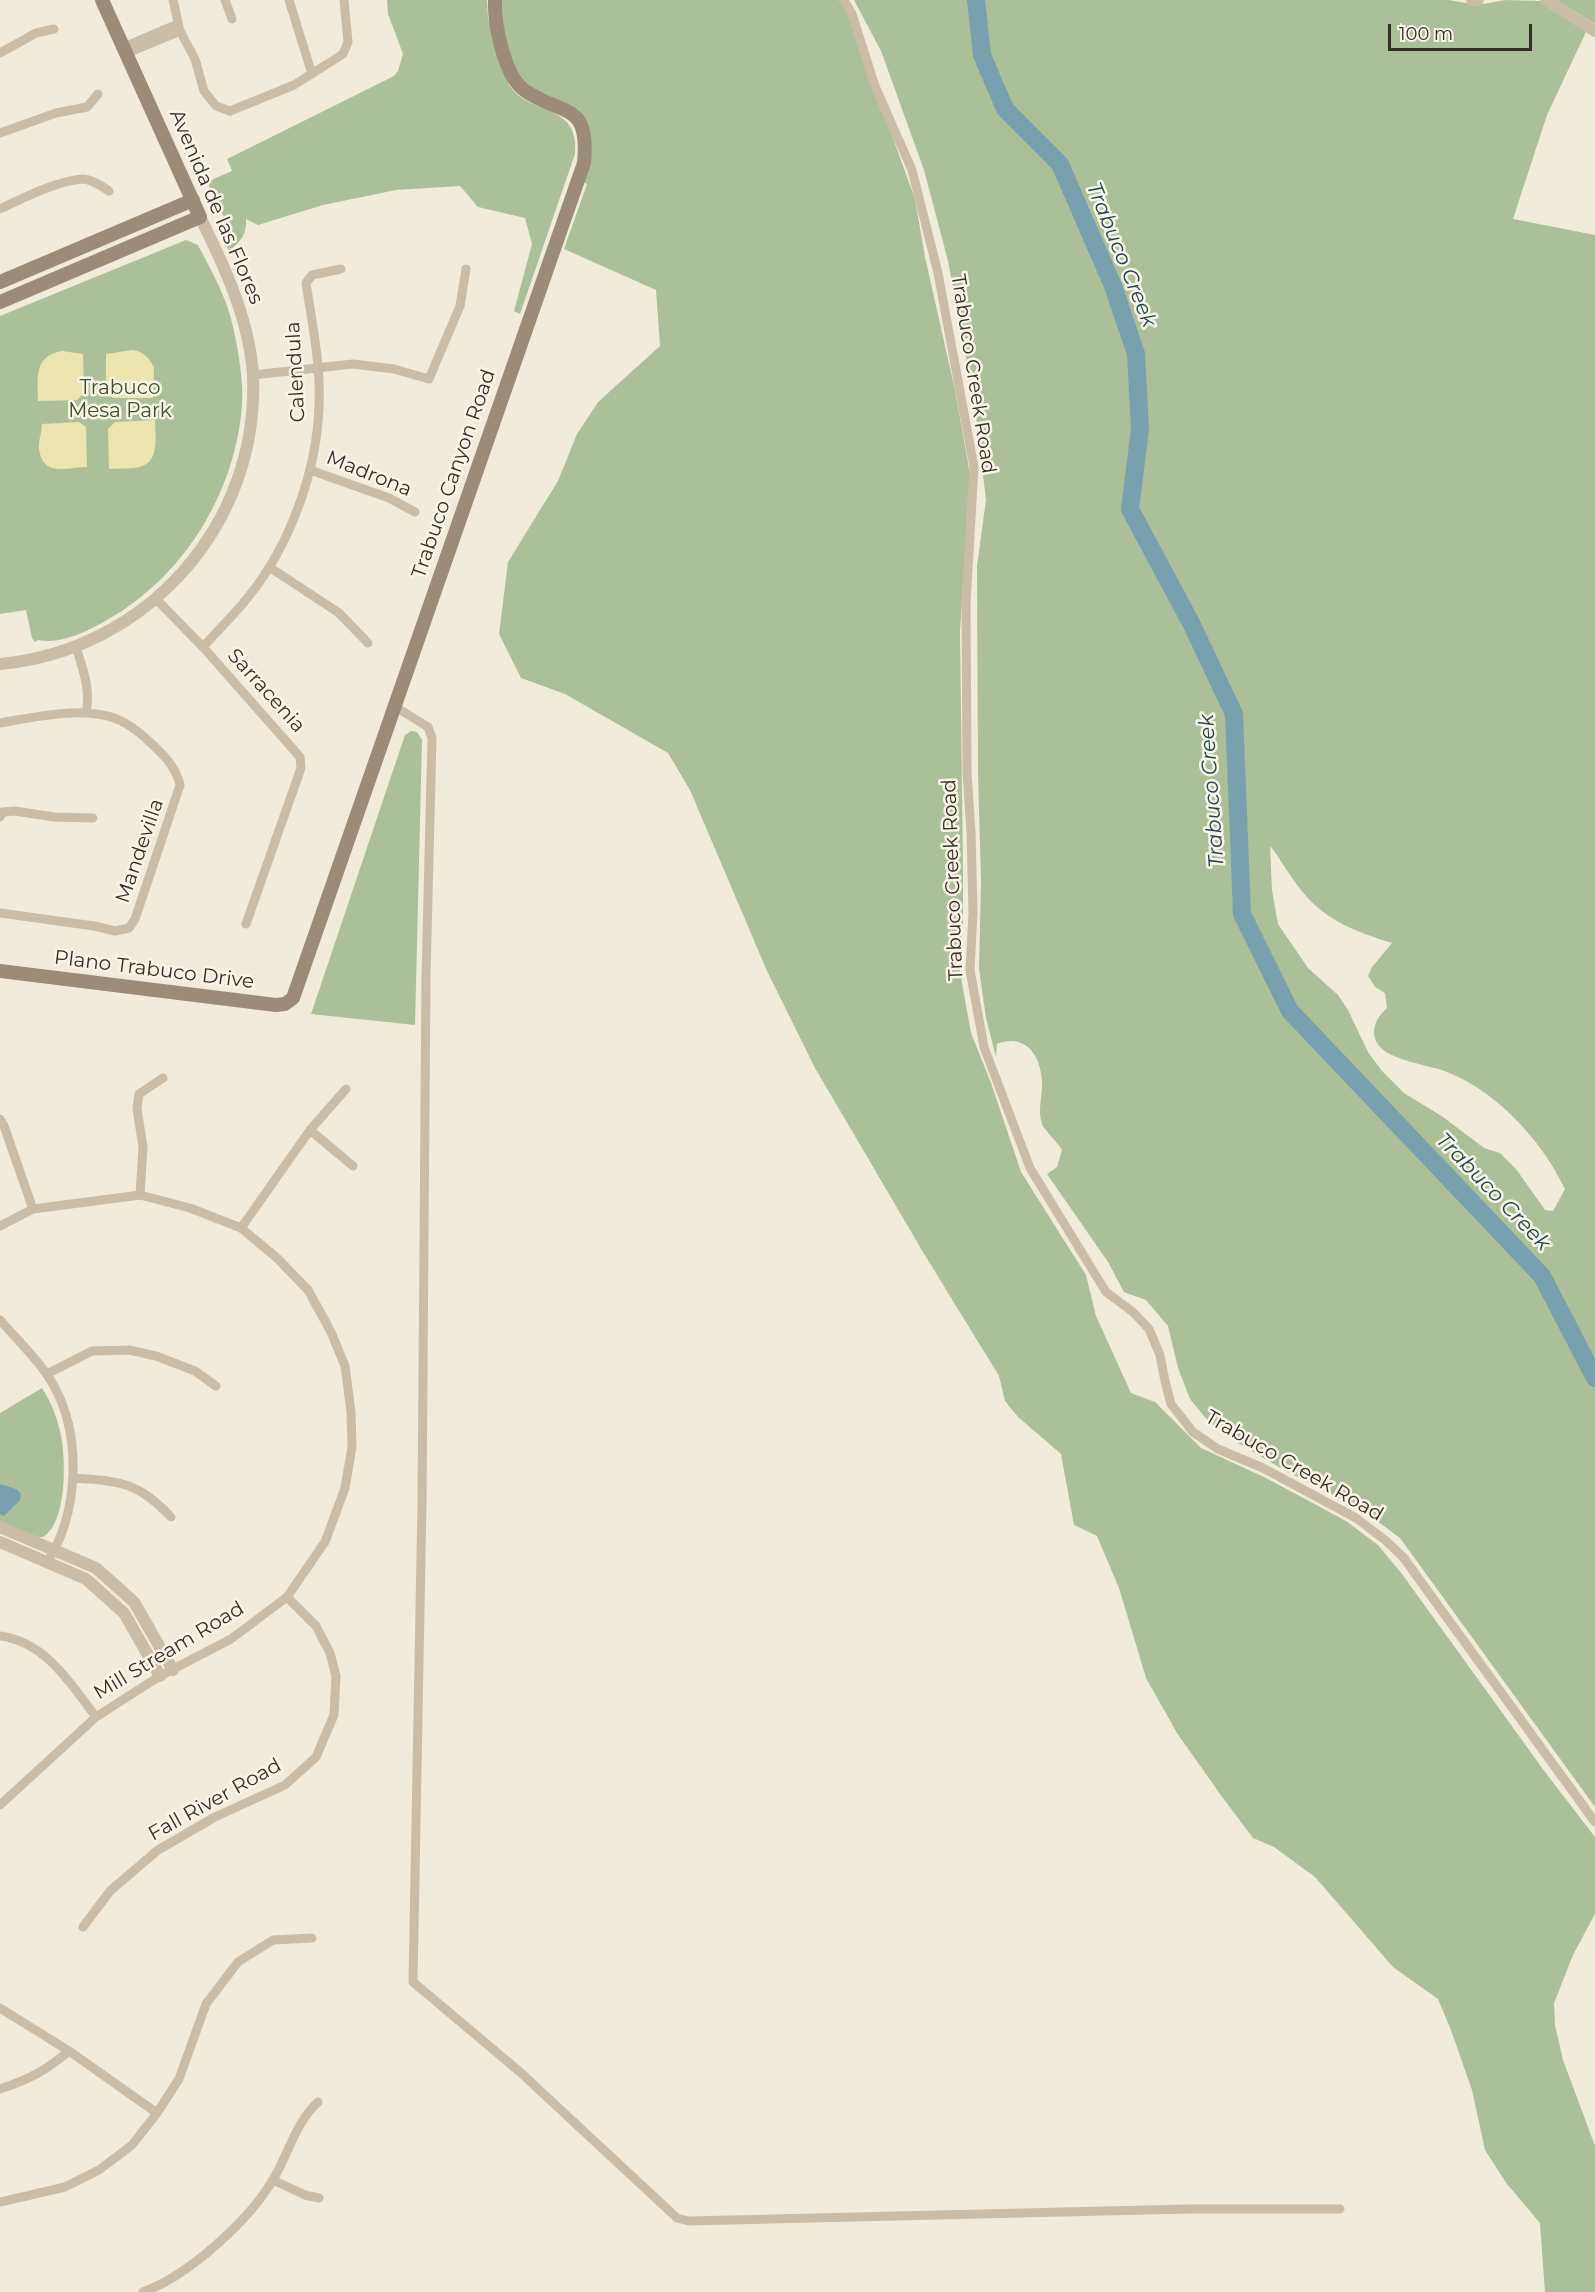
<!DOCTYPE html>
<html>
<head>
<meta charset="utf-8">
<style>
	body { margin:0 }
	#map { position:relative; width:1595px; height:2292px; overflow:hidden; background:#f1ebd9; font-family:Montserrat,sans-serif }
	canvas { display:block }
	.scale { position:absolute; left:1388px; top:24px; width:144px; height:27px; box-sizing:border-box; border:3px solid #342e26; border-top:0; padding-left:8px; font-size:18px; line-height:21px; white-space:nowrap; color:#342e26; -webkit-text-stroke:4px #f9f4e5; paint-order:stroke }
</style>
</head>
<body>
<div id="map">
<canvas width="1595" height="2292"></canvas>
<div class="scale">100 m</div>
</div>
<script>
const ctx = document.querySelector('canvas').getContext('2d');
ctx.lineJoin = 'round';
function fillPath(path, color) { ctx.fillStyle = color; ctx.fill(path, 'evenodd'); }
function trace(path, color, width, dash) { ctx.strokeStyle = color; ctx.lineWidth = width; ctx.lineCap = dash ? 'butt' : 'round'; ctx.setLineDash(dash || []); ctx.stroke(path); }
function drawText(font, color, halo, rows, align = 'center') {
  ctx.font = font + ' Montserrat,sans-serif'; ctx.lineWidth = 5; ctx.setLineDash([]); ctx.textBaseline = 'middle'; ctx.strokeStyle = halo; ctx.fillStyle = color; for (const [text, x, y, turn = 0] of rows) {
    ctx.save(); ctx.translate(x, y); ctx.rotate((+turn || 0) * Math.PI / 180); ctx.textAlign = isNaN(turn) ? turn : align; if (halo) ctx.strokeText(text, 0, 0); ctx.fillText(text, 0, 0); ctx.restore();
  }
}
const green = new Path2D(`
	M 387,0 L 487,0 L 488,18 L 509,85 C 530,117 580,102 575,154 L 520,314 L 514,311 L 532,244 L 525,218 L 478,207 L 460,186 L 396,190 L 323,205 L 258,225 L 246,219 C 247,233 241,242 229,251 L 221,234 L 226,221 L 207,182 L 232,171 L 227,159 L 394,76 L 398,71 L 403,54 L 388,14 Z
	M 500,0 L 839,0 L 847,11 L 915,199 L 925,257 L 955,390 L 970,474 L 960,632 L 963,869 L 963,925 L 958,961 L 971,1033 L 991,1083 L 1021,1172 L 1086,1275 L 1096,1316 L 1131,1393 L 1155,1402 L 1201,1448 L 1266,1478 L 1346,1521 L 1378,1545 L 1402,1574 L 1545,1772 L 1595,1837 L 1595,1914 L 1573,1955 L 1554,2003 L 1555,2025 L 1563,2060 L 1595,2146 L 1595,2292 L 1545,2292 L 1540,2223 L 1507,2184 L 1485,2150 L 1472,2090 L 1451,2030 L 1438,1999 L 1393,1967 L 1315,1877 L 1274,1847 L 1253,1838 L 1220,1794 L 1177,1733 L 1146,1678 L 1119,1588 L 1097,1536 L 1074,1525 L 1061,1454 L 1018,1417 L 1005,1401 L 999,1376 L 923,1252 L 815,1068 L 767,971 L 690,790 L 668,753 L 565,694 L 521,678 L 499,634 L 508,562 L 558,481 L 577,434 L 598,402 L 660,346 L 656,290 L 564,249 L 587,184 L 582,181 L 583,117 C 571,103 554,100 538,93 C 506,78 503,31 500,0 Z
	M 854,0 L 1449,0 L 1477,5 L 1506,0 L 1540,1 L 1586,32 L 1547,115 L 1513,219 L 1595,235 L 1595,1807 L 1400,1538 L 1361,1509 L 1284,1470 L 1233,1440 L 1208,1421 L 1190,1399 L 1178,1368 L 1168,1326 L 1146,1300 L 1124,1292 L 1108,1262 L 1047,1174 L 1057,1167 L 1062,1150 C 1058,1143 1043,1128 1042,1124 C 1037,1108 1043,1096 1042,1082 C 1041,1055 1025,1033 997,1044 L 996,1057 L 986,1018 L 979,969 L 981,881 L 978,773 L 977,566 L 986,500 L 974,399 L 948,261 L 924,170 L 881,51 ZM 1270,846 C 1280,858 1288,873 1297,885 C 1322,919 1353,931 1392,943 L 1372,967 L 1368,976 L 1375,987 L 1385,993 L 1387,1008 C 1375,1019 1368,1034 1381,1048 C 1394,1060 1425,1065 1442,1070 C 1495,1089 1541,1139 1565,1189 L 1553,1211 L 1545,1210 L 1516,1169 L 1500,1153 L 1484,1148 L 1443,1117 L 1404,1093 L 1382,1071 L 1368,1052 L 1348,1010 L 1338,995 L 1308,968 L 1278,924 L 1272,890 Z
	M 1557,0 L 1595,0 L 1595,23 L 1592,22 Z
	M 186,240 L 198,245 C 210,268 223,291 230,315 C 237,341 244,379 242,406 C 235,488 191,565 122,611 C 99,625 65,646 38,640 L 35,642 L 32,638 L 26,610 L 0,614 L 0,316 Z
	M 411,731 L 417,732 L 422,740 L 415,1025 L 311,1014 L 405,735 Z
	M 42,1388 C 51,1402 58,1419 61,1436 C 66,1460 67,1523 43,1537 L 35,1537 L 0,1521 L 0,1413 Z`);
const sand = new Path2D(`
	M 132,350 C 142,351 149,357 154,367 L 153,398 L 113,398 L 106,391 L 106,354 Z
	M 62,351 L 83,354 L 84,393 L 77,400 L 38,401 C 38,378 33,356 62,351 Z
	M 155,420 C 155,438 161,466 134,468 C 126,469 118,468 109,469 L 108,429 L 115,422 Z
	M 79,422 L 86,427 L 87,467 C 68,467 43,478 39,449 C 38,441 42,433 42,424 Z`);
const water = new Path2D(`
	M 0,1484 L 16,1489 L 21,1494 L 20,1500 L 4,1516 L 0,1514 Z`);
const river = new Path2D(`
	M 976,0 L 982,55 L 1005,109 L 1060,164 L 1113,286 L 1136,354 L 1140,429 L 1130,509 L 1191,623 L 1234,714 L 1242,914 L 1290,1011 L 1542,1276 L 1595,1378`);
const minor = new Path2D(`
	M 173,0 L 180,31 L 195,59 L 204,91 L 216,106 L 230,111 L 294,85 L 343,54 L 348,42 L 344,0
	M 225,0 L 232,19
	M 289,0 L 312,74
	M 844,0 L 852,14 L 875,86 L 912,170 L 938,273 L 974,467 L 966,603 L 967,772 L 971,832 L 973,912 L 970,970 L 984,1047 L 1030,1168 L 1106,1292 L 1133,1312 L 1149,1329 L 1160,1355 L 1165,1381 L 1171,1404 L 1193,1432 L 1218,1449 L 1263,1468 L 1356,1518 L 1385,1540 L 1403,1557 L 1595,1822
	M 124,47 L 178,24
	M 0,53 L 36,33 L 54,29
	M 127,53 L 180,31
	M 0,133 L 56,113 L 87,107 L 98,94
	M 0,209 C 23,198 57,181 82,179 C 92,179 101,186 109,191
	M 253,375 L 353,364 L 394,369 L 429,379 L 460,306 L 466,269
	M 310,470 L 389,498 L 415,512
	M 269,567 L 339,613 L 368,643
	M 157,600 L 203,647 L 300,757 L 301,768 L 246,924
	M 76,647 C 83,670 91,689 86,713
	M 203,647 C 218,630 235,614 249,596 C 290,545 317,471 319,406 C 321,365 312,323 306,283 L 312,275 L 341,269
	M 394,706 L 428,727 L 432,738 L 426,977 L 422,1503 L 413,1982 L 520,2072 L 677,2218 L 689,2221 L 1188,2209 L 1340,2209
	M 0,723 C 34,717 86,705 119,720 C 133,726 144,736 155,747 C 167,758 177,770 180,785 L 135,919 L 129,928 L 115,931 L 94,926 L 0,913
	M 0,817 L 3,812 L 15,811 L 54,817 L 93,818
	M 0,1119 L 4,1126 L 33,1209
	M 310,1130 L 353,1166
	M 140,1195 L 143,1147 L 137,1109 L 139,1094 L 163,1078
	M 0,1226 L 33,1209 L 140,1195 L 190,1208 L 241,1228 L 277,1258 L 308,1290 L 331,1332 L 345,1366 L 351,1412 L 352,1447 L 345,1488 L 325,1542 L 287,1597 L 231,1639 L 160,1676 L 96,1717 L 0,1805
	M 241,1228 L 310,1130 L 346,1089
	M 0,1320 C 19,1342 42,1363 55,1388 C 82,1439 78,1513 48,1561
	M 47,1374 L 92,1351 L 129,1350 L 156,1356 L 195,1371 L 216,1386
	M 73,1478 C 120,1481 138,1482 171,1517
	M 0,1636 C 46,1642 70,1683 96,1717
	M 83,1927 L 110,1891 L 158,1850 L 215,1817 L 285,1785 L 316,1757 L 334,1715 L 336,1676 L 330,1653 L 316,1626 L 287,1597
	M 0,2008 L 69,2051 L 157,2113
	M 0,2089 C 30,2079 45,2071 69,2051
	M 273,2180 L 305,2195 L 319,2198
	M 0,2202 L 65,2187 L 99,2170 L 132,2145 L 157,2113 L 179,2079 L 206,2004 L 238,1962 L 273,1940 L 312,1938
	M 143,2292 C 188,2276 250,2220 274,2178 C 289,2152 296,2122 318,2102`);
const tertiary = new Path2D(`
	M 1472,0 L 1478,0
	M 1546,0 L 1595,31
	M 0,664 C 147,650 259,525 253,376 C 250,321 224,265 200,217
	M 0,1527 L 96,1568 L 134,1602 L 173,1670
	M 0,1542 L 86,1579 L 124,1613 L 160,1676`);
const secondary = new Path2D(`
	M 0,282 L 193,200
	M 0,302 L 200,217 L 102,0
	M 0,971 L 276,1005 L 285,1004 L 293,998 L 584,163 C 590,100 562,117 524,90 C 504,75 494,24 495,0`);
const streetNames = [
	["Avenida de las Flores",216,207,67],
	["Calendula",296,372,-93],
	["Trabuco Creek Road",973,374,81],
	["Madrona",369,474,22],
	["Trabuco Canyon Road",454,474,-71],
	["Sarracenia",266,691,48],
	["Mandevilla",140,851,-71],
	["Trabuco Creek Road",953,880,-92],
	["Plano Trabuco Drive",154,970,7],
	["Trabuco Creek Road",1294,1466,30],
	["Mill Stream Road",169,1651,-31],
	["Fall River Road",215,1800,-29]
];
const parkNames = [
	["Trabuco",120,388],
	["Mesa Park",120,411]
];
const waterNames = [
	["Trabuco Creek",1121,255,68],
	["Trabuco Creek",1212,791,-94],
	["Trabuco Creek",1493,1192,46]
];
fillPath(green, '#abc099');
fillPath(sand, '#ede5af');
fillPath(water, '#78a0ae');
trace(river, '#78a0ae', 18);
trace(minor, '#c9bda5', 9);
trace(tertiary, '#c9bda5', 12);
trace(secondary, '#9c8c77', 14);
drawText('20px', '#342e26', '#f9f4e5', streetNames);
drawText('20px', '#3b522a', '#f9f4e5', parkNames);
drawText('italic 21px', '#1c4655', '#f9f4e5', waterNames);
</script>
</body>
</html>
